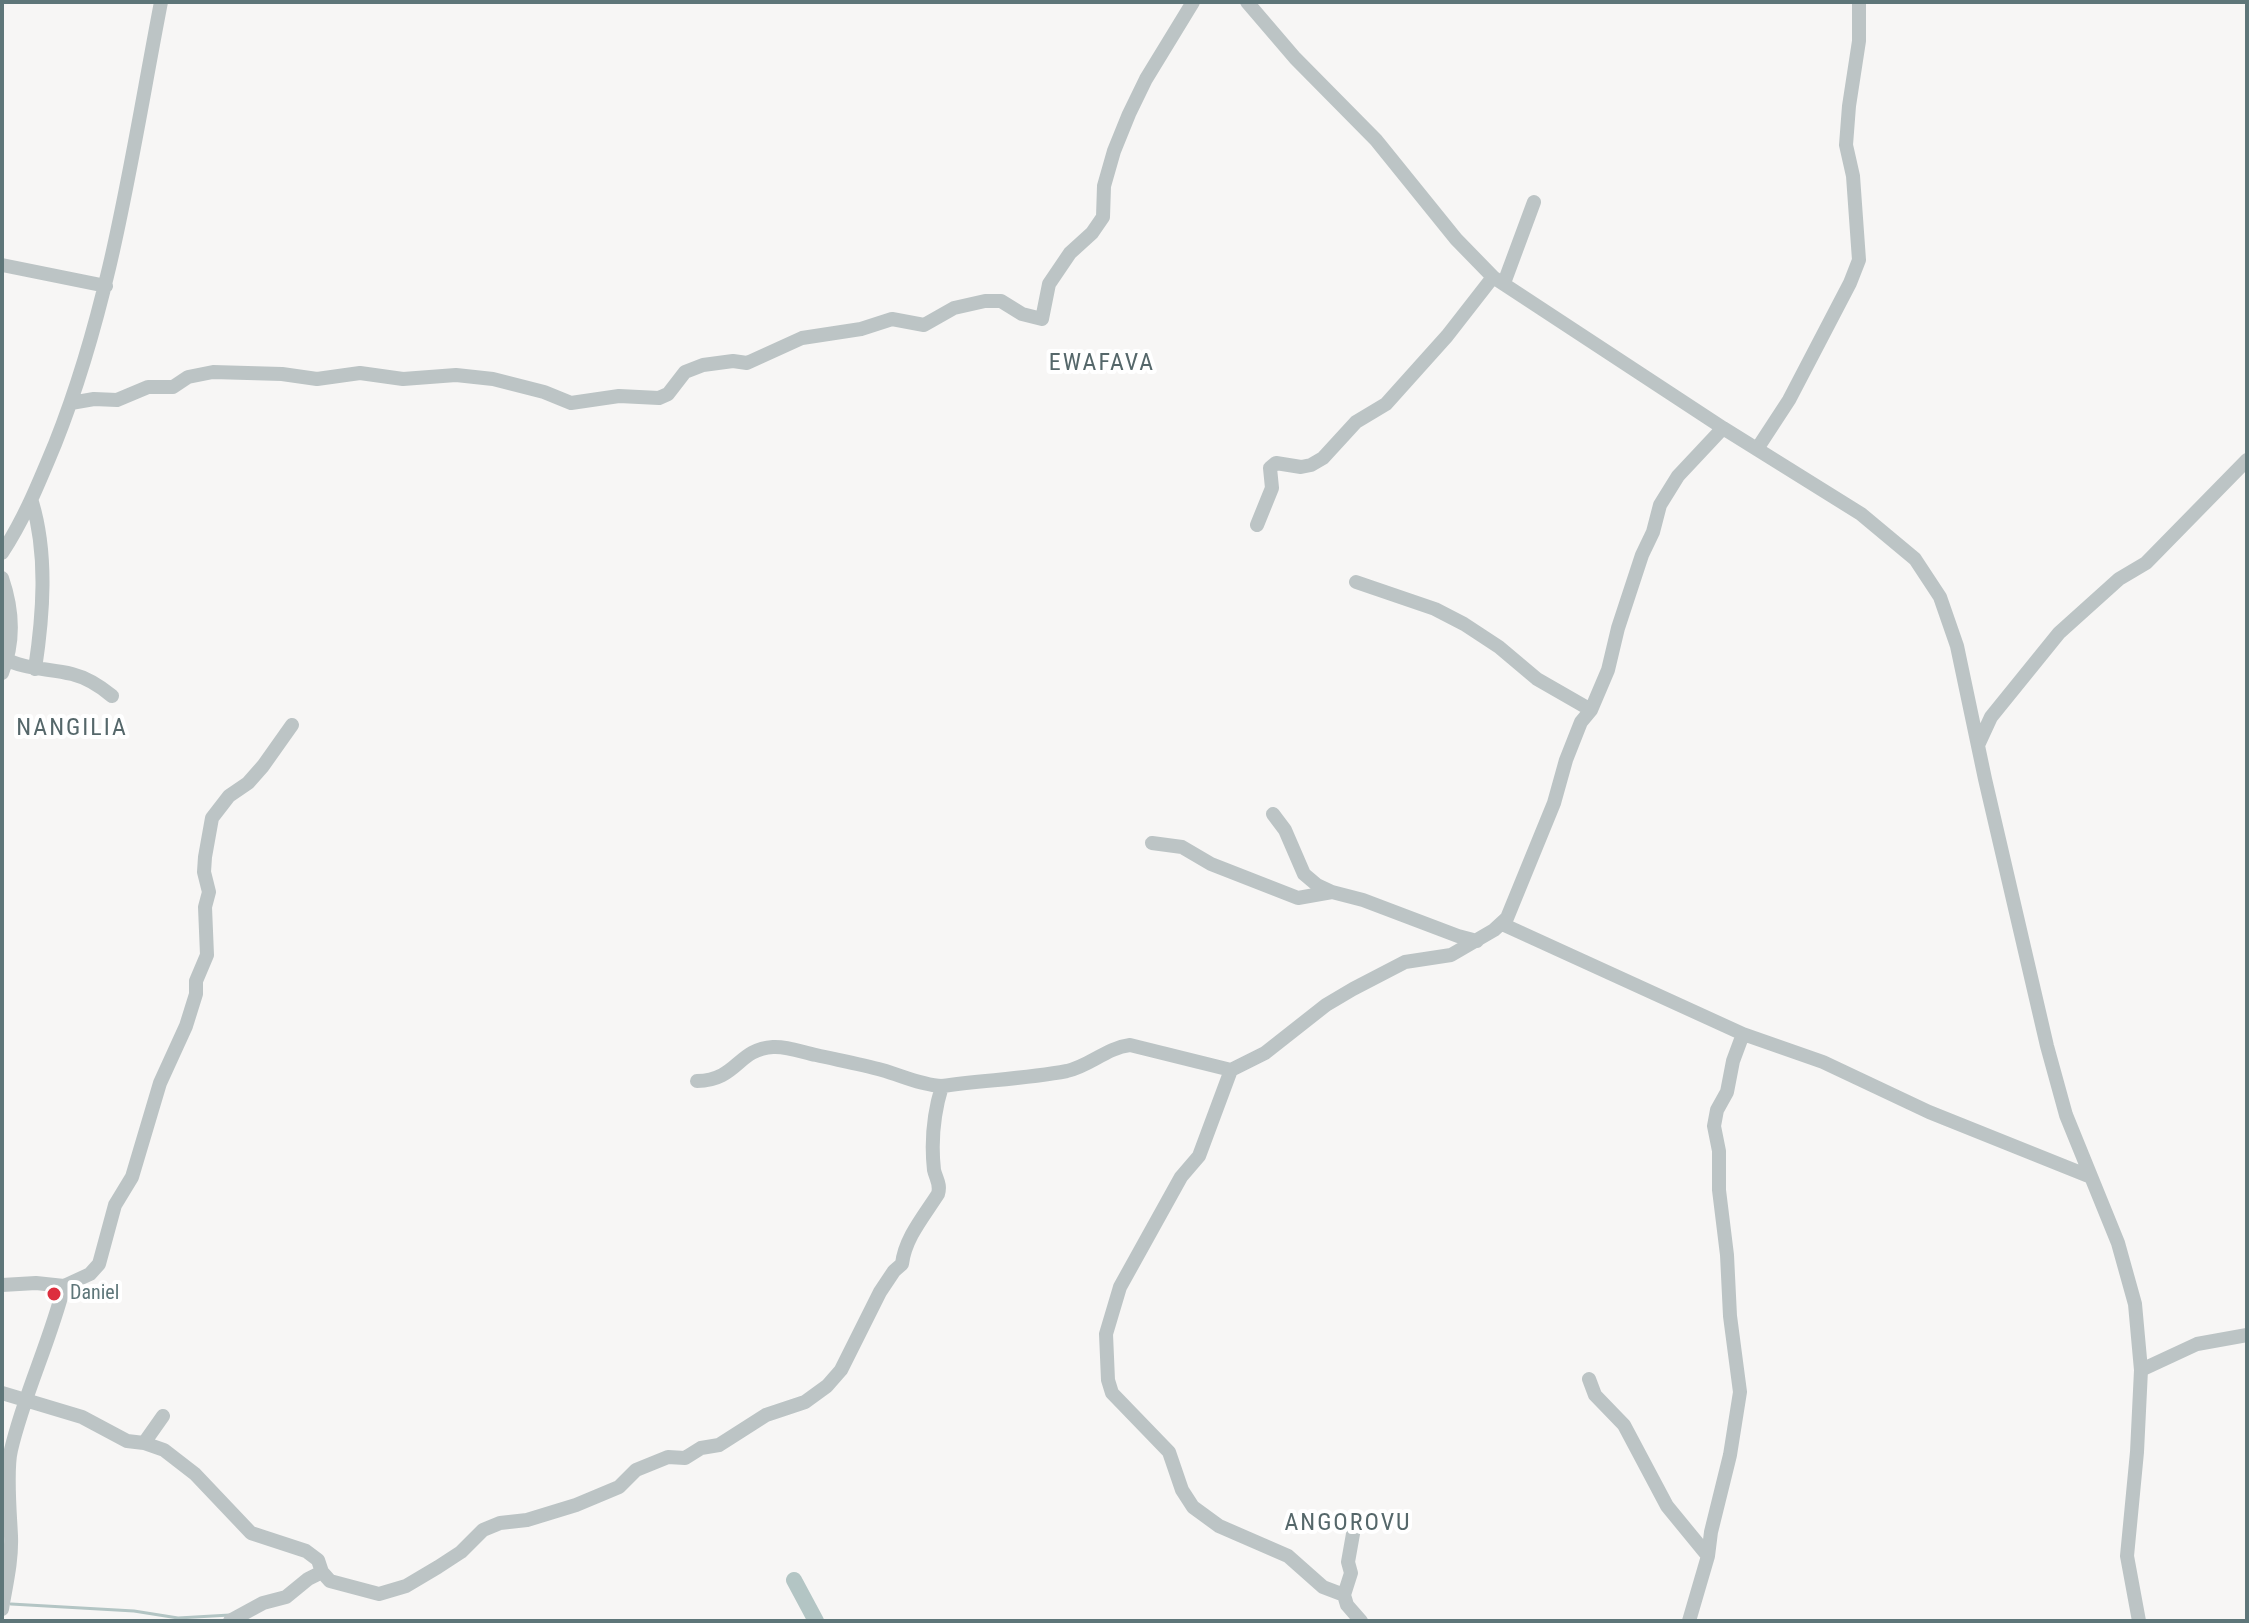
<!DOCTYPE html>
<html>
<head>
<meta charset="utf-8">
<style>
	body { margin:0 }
	#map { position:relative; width:2249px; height:1623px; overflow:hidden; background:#f7f6f5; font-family:"Roboto Condensed",sans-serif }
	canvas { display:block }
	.frame { position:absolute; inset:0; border:4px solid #5e7679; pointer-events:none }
</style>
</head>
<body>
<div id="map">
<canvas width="2249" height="1623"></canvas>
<div class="frame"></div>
</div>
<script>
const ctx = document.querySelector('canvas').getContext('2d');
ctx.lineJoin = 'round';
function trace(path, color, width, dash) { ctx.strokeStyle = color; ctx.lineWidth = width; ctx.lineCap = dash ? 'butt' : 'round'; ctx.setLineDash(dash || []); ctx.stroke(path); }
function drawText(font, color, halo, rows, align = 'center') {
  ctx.font = font + ' "Roboto Condensed",sans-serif'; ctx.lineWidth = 8; ctx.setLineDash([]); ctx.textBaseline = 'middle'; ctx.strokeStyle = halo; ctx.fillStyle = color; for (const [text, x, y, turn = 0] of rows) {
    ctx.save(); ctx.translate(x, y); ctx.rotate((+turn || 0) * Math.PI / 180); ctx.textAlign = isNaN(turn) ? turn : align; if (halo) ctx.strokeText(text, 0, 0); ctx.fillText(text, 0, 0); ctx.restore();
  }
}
const stream = new Path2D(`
	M 11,1604 L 134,1611 L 178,1618 L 230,1615`);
const river = new Path2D(`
	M 794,1580 L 816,1621`);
const minor = new Path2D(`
	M 1247,2 L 1295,58 L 1376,140 L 1456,239 L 1493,277 L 1723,428 L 1861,514 L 1915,559 L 1940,597 L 1957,646 L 1985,779 L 2047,1046 L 2066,1115 L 2118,1243 L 2135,1304 L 2141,1370 L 2137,1452 L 2127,1556 L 2139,1621
	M 2,265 L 106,286
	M 1504,283 L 1534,202
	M 71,403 L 94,399 L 117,400 L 148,387 L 173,387 L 188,377 L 213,372 L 282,374 L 317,379 L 360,373 L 403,379 L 456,375 L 493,379 L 544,392 L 571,403 L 619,396 L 659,398 L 668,394 L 685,372 L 703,365 L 733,361 L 747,363 L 802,338 L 861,329 L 892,319 L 924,325 L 954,308 L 985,301 L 1001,301 L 1022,314 L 1042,319 L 1049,284 L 1070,253 L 1092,233 L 1103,217 L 1104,186 L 1114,151 L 1129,114 L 1146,79 L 1193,2
	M 1757,449 L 1789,400 L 1850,283 L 1859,260 L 1853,176 L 1846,145 L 1849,106 L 1859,41 L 1859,2
	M 32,502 C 48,555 43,616 35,669
	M 1257,525 L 1272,488 L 1270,468 L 1276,463 L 1301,467 L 1311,465 L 1323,458 L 1356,422 L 1386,404 L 1447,336 L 1493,277
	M 2,553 C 25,518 39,482 55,444 C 112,301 132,152 161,2
	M 2,578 C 13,610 15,641 2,673
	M 1356,582 L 1435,609 L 1464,624 L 1499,647 L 1537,679 L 1591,710
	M 2,657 C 24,670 48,668 72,674 C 88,678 100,686 112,696
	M 1979,743 L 1991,717 L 2059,633 L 2119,579 L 2146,563 L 2247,460
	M 1273,814 L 1285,830 L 1304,874 L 1317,885 L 1332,892 L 1363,900 L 1458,936 L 1477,941
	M 1152,843 L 1182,847 L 1211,864 L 1298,898 L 1332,892
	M 1502,924 L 1743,1034 L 1823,1062 L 1929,1112 L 2091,1177
	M 697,1081 C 738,1080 737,1049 773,1047 C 787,1046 802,1052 816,1055 C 838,1060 861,1064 882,1070 C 903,1076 921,1085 942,1086
	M 2,1285 L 36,1283 L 64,1286 L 90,1274 L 99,1264 L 115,1205 L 132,1177 L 160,1083 L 186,1026 L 196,994 L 196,981 L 207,955 L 205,907 L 209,892 L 204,872 L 205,857 L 212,818 L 229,796 L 248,783 L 263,766 L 292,725
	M 2141,1370 L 2197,1344 L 2247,1335
	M 1589,1379 L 1595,1395 L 1624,1425 L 1667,1506 L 1708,1556
	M 2,1393 L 82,1417 L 127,1441 L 144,1443 L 163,1416
	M 144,1443 L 164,1450 L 195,1474 L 251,1533 L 306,1551 L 318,1560 L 322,1572 L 330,1581 L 379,1594 L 406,1586 L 438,1567 L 461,1552 L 483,1530 L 500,1523 L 527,1520 L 576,1505 L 619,1487 L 636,1470 L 668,1457 L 685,1458 L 701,1448 L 719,1445 L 766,1415 L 805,1402 L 827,1386 L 841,1370 L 880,1292 L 894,1271 L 902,1264 C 905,1238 924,1216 938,1194 C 941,1184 936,1179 934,1170 C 931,1143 934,1112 942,1086 C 983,1080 1025,1079 1067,1071 C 1090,1066 1106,1048 1130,1045 L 1231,1070
	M 1356,1517 L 1348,1562 L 1351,1573 L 1344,1595 L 1347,1605 L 1361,1621
	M 1344,1595 L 1323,1587 L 1288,1556 L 1219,1526 L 1193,1507 L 1182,1490 L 1169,1452 L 1112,1393 L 1108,1380 L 1106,1334 L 1120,1287 L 1181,1177 L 1199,1156 L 1231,1070 L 1265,1053 L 1326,1005 L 1353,989 L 1405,962 L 1451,955 L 1494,930 L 1507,918 L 1554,803 L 1566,760 L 1581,722 L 1591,710 L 1608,670 L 1618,628 L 1642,555 L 1653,532 L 1660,505 L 1678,476 L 1723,428
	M 2,1609 C 6,1585 12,1561 11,1536 C 10,1514 6,1470 11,1450 C 24,1394 50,1342 64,1286
	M 230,1621 L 263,1603 L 286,1597 L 308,1579 L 322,1572
	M 1689,1621 L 1708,1556 L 1711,1532 L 1730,1455 L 1740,1392 L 1730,1316 L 1727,1255 L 1719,1190 L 1719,1151 L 1714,1126 L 1717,1110 L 1727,1092 L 1733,1061 L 1743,1034`);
const markers = [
	[54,1294,8,"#dd2f3e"]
];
const poiNames = [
	["Daniel",70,1294]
];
const quarterNames = [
	["EWAFAVA",1102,364],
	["NANGILIA",72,729],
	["ANGOROVU",1348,1524]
];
trace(stream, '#b3c5c4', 3);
trace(river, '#b3c5c4', 16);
trace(minor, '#bcc4c5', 14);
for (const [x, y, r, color] of markers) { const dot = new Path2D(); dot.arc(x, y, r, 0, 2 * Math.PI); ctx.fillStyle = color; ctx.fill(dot); trace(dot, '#fff', 3); }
drawText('20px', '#5e7679', '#fff', poiNames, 'left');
ctx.letterSpacing = '2px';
drawText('24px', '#55676a', '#fff', quarterNames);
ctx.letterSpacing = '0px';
</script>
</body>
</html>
